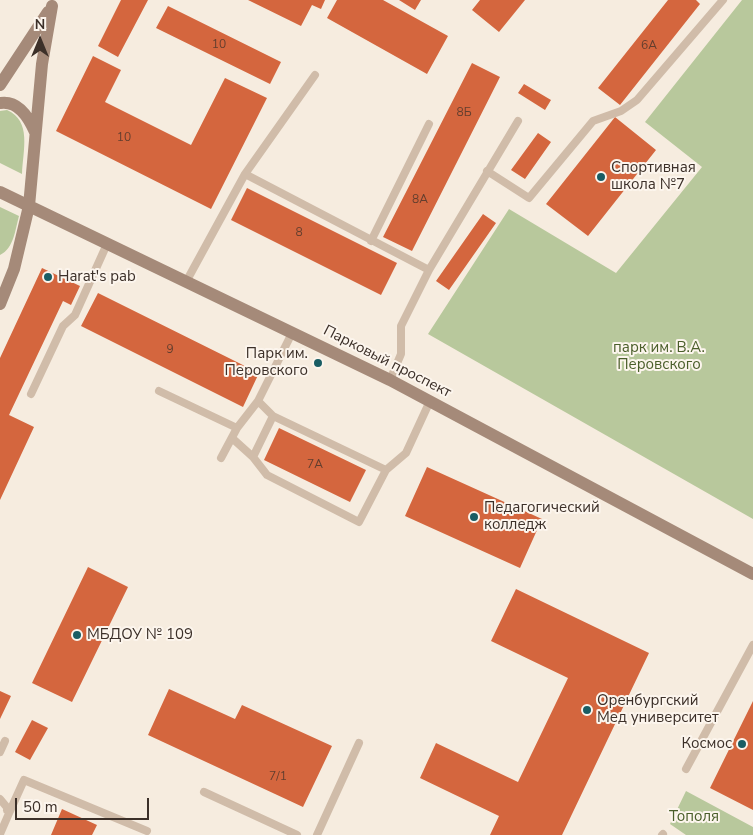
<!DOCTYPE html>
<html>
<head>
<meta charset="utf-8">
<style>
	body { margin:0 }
	#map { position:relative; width:753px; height:835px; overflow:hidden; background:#f6ecdf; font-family:"Nunito Sans",sans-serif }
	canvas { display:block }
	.north { position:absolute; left:15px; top:15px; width:50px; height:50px; -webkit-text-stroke:4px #fcf5ed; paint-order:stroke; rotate:0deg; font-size:14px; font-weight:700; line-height:20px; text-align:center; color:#3c3029 }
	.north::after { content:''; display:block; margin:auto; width:18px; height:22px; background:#3c3029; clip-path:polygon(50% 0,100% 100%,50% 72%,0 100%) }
	.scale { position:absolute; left:15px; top:798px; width:134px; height:22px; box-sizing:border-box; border:2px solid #3c3029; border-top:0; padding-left:6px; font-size:15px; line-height:18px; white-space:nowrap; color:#3c3029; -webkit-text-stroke:4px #fcf5ed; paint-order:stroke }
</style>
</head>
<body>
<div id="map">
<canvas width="753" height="835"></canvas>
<div class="north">N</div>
<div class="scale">50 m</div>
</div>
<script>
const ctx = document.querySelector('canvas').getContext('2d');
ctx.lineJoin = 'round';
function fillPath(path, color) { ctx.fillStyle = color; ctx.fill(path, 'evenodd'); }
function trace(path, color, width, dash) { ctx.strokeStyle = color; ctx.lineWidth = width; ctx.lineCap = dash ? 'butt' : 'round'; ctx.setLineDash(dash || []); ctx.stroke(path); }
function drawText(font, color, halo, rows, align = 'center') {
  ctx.font = font + ' "Nunito Sans",sans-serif'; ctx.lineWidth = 4; ctx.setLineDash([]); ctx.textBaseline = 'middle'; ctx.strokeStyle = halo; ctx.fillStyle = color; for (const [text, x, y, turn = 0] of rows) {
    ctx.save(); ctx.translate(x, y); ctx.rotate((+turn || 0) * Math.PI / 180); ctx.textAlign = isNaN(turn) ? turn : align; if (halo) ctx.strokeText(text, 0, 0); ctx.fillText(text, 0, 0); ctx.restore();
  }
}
const green = new Path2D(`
	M 742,0 L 753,0 L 753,519 L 428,334 L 509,209 L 616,273 L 702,167 L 645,122 Z
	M 7,110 C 32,121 23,150 22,174 L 0,163 L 0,111 Z
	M 0,207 L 19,216 C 15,230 14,248 0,255 Z
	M 686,791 L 753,827 L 753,835 L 686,835 L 670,824 Z`);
const building = new Path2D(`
	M 121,0 L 148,0 L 118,57 L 98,46 Z
	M 248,0 L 325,0 L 321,9 L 312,5 L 301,26 Z
	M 337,0 L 383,0 L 448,36 L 427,74 L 327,18 Z
	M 399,0 L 421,0 L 415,10 Z
	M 480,0 L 525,0 L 499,32 L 472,10 Z
	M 668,0 L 696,0 L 700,4 L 620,105 L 598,88 Z
	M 168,6 L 281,62 L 270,84 L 156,28 Z
	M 93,56 L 121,70 L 105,102 L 191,145 L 225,78 L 267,98 L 211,209 L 56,131 Z
	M 472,63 L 500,77 L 412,251 L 383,237 Z
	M 524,84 L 551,100 L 545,110 L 518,93 Z
	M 615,117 L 656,150 L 588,236 L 546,204 Z
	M 538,133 L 551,142 L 525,179 L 511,170 Z
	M 247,188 L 397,263 L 381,295 L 231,220 Z
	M 483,214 L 496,223 L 449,290 L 436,281 Z
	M 42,268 L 80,286 L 71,305 L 63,301 L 9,415 L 34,427 L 0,500 L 0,358 Z
	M 98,293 L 259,373 L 243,407 L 81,326 Z
	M 279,428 L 366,470 L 350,502 L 264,460 Z
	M 427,467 L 542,519 L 520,568 L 405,516 Z
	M 88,567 L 128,587 L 72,702 L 32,683 Z
	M 516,589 L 649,653 L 562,835 L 490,835 L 499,816 L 420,778 L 436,743 L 518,782 L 568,678 L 491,641 Z
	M 169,689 L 235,719 L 242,705 L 332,746 L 303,807 L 148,735 Z
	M 0,691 L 11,696 L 0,719 Z
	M 753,701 L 753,810 L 710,788 Z
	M 32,720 L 48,728 L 30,760 L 15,752 Z
	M 62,809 L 97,825 L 92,835 L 51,835 Z`);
const service = new Path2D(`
	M 487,171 L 529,198 L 593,121 L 621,111 L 637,100 L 723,0
	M 245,174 L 315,75
	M 371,241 L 429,124
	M 186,282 L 245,174 L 429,270
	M 390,380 L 401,354 L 401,326 L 429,270 L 518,121
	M 159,391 L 237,428
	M 31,394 L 63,326 L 75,315 L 107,244
	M 258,401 L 273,416 L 386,470
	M 232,438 L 253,457 L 273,416
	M 253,457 L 267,475 L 359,522 L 386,470 L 406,453 L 430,401
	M 221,458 L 237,428 L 258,401 L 292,333
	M 0,752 L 5,741
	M 686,769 L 753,645
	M 204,792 L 297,835
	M 0,799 L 10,811 L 24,780 L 147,831
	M 0,834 L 10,811 L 7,810
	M 317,835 L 359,743
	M 662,835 L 663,834`);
const secondary = new Path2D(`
	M 0,85 L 48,12
	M 0,103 C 18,100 29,118 35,132
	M 0,192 L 390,380 L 753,574
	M 0,304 L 14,269 L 29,206 L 42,64 L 52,6`);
const markers = [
	[601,177,5,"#195d64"],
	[48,277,5,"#195d64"],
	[318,363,5,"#195d64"],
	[474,517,5,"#195d64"],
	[77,635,5,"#195d64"],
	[587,710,5,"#195d64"],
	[742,744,5,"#195d64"]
];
const numberNames = [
	["10",219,45],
	["6А",649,46],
	["8Б",464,113],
	["10",124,138],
	["8А",420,200],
	["8",299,233],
	["9",170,350],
	["7А",315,465],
	["7/1",278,777]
];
const poiNames = [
	["Спортивная",611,168],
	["школа №7",611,185],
	["Harat's pab",58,277],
	["Парк им.",308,354,"right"],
	["Перовского",308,371,"right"],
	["Педагогический",484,508],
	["колледж",484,525],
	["МБДОУ № 109",87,635],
	["Оренбургский",597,701],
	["Мед университет",597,718],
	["Космос",732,744,"right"]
];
const parkNames = [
	["парк им. В.А.",659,348],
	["Перовского",659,365],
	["Тополя",694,817]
];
const streetNames = [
	["Парковый проспект",387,362,27]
];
fillPath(green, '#b8c89c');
fillPath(building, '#d4663e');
trace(service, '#d0bca9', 8);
trace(secondary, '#a58a79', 12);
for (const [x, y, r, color] of markers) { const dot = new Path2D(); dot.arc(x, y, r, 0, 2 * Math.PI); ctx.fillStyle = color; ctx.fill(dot); trace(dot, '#fcf5ed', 2); }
drawText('12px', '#623e2e', null, numberNames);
drawText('15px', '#3c3029', '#fcf5ed', poiNames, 'left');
drawText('15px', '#4a5e2a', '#fcf5ed', parkNames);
drawText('15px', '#3c3029', '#fcf5ed', streetNames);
</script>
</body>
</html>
